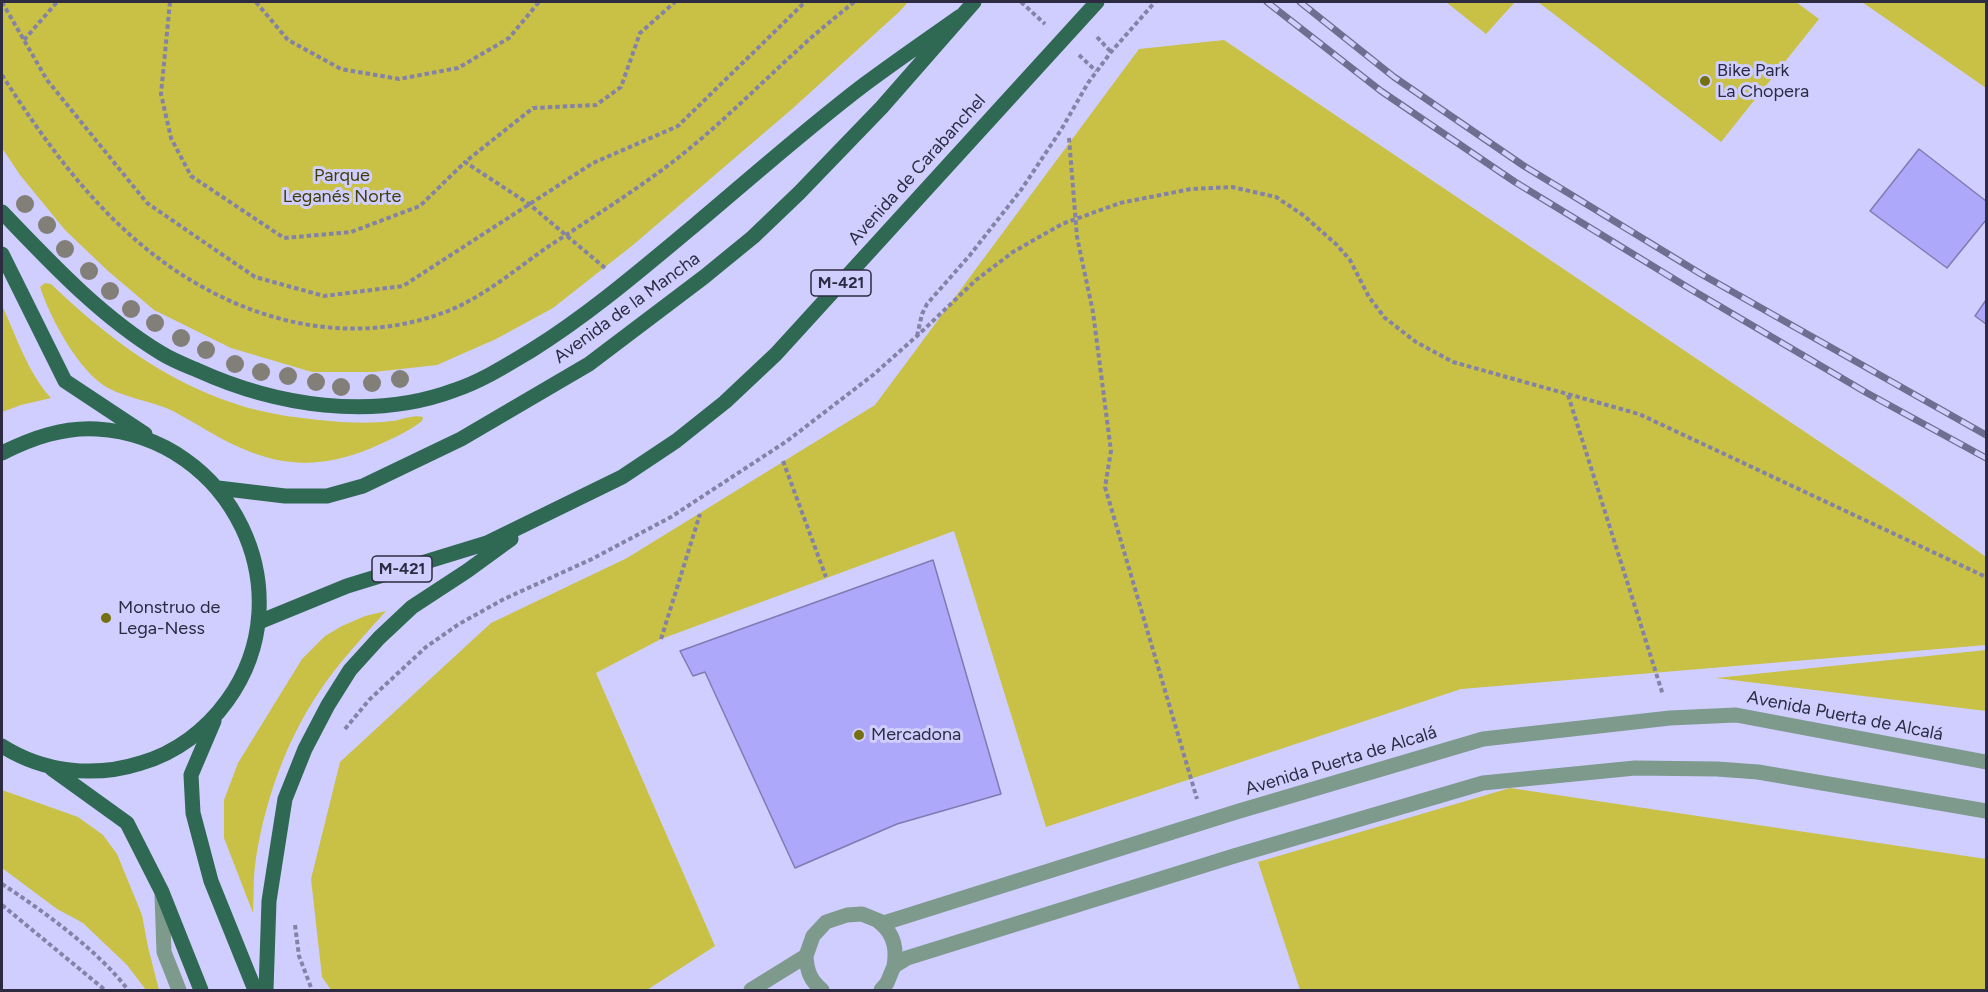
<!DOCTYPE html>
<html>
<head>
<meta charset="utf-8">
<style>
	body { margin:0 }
	#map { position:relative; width:1988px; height:992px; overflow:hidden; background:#d0ceff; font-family:Figtree,sans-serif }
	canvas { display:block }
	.frame { position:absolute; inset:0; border:3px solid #2c2b42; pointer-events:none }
</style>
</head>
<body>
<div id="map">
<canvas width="1988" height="992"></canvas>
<div class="frame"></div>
</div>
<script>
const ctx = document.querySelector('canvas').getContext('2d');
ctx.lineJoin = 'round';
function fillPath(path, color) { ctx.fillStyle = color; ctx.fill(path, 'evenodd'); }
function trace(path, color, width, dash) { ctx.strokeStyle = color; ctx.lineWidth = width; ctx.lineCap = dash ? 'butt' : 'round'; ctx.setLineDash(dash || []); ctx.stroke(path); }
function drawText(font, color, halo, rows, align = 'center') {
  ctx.font = font + ' Figtree,sans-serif'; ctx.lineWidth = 6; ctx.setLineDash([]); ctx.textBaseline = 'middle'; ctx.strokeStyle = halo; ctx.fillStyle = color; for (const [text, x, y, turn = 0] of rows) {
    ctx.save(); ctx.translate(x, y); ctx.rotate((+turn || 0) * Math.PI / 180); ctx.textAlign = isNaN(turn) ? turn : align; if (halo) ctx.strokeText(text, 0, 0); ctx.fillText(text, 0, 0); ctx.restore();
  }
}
const green = new Path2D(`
	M 2,2 L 908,2 L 899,12 L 792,109 L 633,245 L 553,308 L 496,339 L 437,365 L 374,372 L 312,372 L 231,348 L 154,310 L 108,271 L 65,230 L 20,175 L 2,148 Z
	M 1446,2 L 1515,2 L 1486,34 Z
	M 1538,2 L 1796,2 L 1819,19 L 1721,142 Z
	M 1862,2 L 1986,2 L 1986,88 Z
	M 1224,40 L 1900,496 L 1986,557 L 1986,645 L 1461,689 L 1046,827 L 954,531 L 661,639 L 596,673 L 715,946 L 647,990 L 331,990 L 322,977 L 311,879 L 340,762 L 491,623 L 627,558 L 875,405 L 1139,49 Z
	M 45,283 L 51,284 C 103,334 163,380 233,403 C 267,415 306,419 341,422 C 357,423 376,423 392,421 C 402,420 413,414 423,417 L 422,421 C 407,433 387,441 369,449 C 324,467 286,468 241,448 C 217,438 196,423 173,411 C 152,401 129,399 108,388 C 79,372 50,318 40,287 Z
	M 2,305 C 16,336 28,373 51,398 L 21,405 L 2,412 Z
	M 386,611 C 363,637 338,663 319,692 C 286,741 265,800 256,858 C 253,876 254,895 253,913 L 224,838 L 224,800 L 238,763 L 302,659 L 325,636 L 342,626 L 365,616 Z
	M 1986,650 L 1986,711 L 1716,678 Z
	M 1510,788 L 1986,859 L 1986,990 L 1300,990 L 1258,862 Z
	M 2,790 L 78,817 L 103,835 L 117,854 L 142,915 L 148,947 L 159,990 L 146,990 L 127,965 L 83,923 L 57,909 L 2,868 Z`);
const building = new Path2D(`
	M 1919,149 L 1986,201 L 1986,220 L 1947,268 L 1870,211 Z
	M 1986,300 L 1986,324 L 1975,316 Z
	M 933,560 L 1001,794 L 897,824 L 795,868 L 705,672 L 693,676 L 680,651 Z`);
const path = new Path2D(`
	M 2,2 L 47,80 L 147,203 L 255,277 L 324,296 L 403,286 L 593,163 L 678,126 L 805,2
	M 170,2 L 161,94 L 171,138 L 191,176 L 284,238 L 351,232 L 420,206 L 465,162
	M 256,2 L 288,40 L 341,69 L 399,79 L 458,68 L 509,38 L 539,2
	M 1021,2 L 1045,24
	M 1097,37 L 1111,52
	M 24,40 L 57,2
	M 1079,55 L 1096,71
	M 2,75 C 38,131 78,188 128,233 C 214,312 335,355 448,311 C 483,297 515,270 546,248 C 589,220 633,192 674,161 C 719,126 759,85 801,47 C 818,31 836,17 854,2
	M 1069,138 L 1077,237 L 1093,312 L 1111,451 L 1105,487 L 1197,799
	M 605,268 L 529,204 L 465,162 L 533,108 L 596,105 L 621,87 L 640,33 L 675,2
	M 917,336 L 922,314 L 927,304 L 970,255 L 1021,190 L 1061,130 L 1088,83 L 1111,52 L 1155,2
	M 1568,395 L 1663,695
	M 783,461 L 826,577
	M 661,639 L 700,514
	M 345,729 L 369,700 L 426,647 L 459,624 L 504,599 L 592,559 L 671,517 L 787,441 L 873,375 L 917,336 L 976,280 L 1013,252 L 1062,224 L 1120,203 L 1191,189 L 1232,187 L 1276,197 L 1303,215 L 1336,244 L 1350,260 L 1369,297 L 1385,318 L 1416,342 L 1453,362 L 1639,414 L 1986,577
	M 2,884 C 42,910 100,952 128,990
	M 2,905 L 105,990
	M 295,925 L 299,956 L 312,990`);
const minor = new Path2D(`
	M 162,895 L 164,952 L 179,990
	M 879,922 C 894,933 897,949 894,966
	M 806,956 C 807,971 810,980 822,990
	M 751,990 L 806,956 L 813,936 L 826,922 L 847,915 L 862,914 L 884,923 L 1236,812 L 1483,739 L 1670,718 L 1736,715 L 1986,762
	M 881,990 L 887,983 L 894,966 L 907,958 L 1234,856 L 1483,783 L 1635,768 L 1717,769 L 1758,772 L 1986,811`);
const major = new Path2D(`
	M 2,212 C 50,262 100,316 161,353 C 172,360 185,365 197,370 C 276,406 372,421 455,390 C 482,381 507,365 532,350 C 591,313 643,268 696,224 C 752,177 807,128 865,84 C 896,61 928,39 959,17
	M 2,254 L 65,381 L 145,434
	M 2,453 C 32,438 63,427 97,429 C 231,437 306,592 227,701 C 206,730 176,753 141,763 C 94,778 43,772 2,746
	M 218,488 L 285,496 L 327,496 L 363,486 L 461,439 L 589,364 L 704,277 L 753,237 L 799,193 L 882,107 L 974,2
	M 259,622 L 347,586 L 487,543 L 622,477 L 676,441 L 725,402 L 776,354 L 1097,2
	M 214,721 L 191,775 L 193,813 L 211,881 L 255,990
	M 52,769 L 127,823 L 162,892 L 201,990
	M 266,990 L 269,901 L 285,799 L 305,749 L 328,705 L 350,670 L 379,638 L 412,607 L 467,571 L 511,539`);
const rail = new Path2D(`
	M 1267,2 L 1381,91 L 1515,182 L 1692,290 L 1867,393 L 1986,458
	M 1300,2 L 1394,77 L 1524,166 L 1701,274 L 1986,435`);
const trees = [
	[25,204],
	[47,225],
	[65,249],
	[89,271],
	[110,291],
	[131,309],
	[155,323],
	[181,338],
	[206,350],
	[235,364],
	[261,372],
	[288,376],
	[400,379],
	[316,382],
	[372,383],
	[341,387]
];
const markers = [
	[1705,81,6,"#746f0f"],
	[106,618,6,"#746f0f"],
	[859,735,6,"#746f0f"]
];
const shields = [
	[841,283,60],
	[402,569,60]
];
const shieldNames = [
	["M-421",841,283],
	["M-421",402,569]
];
const poiNames = [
	["Bike Park",1717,71],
	["La Chopera",1717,92],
	["Monstruo de",118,608],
	["Lega-Ness",118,629],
	["Mercadona",871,735]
];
const streetNames = [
	["Avenida de Carabanchel",917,170,-48],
	["Avenida de la Mancha",627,308,-36],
	["Avenida Puerta de Alcalá",1845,716,11],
	["Avenida Puerta de Alcalá",1341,761,-17]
];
const parkNames = [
	["Parque",342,176],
	["Leganés Norte",342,197]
];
fillPath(green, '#c8c145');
fillPath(building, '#ada8fa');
trace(building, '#7e7bb2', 1.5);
trace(path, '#8482a7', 4, [4.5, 3]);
trace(minor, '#7d9a8d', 15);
trace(major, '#2f6853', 15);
trace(rail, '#6f6e90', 7);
trace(rail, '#d0ceff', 4.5, [14]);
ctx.fillStyle = '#817f77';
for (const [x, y] of trees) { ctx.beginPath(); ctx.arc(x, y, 9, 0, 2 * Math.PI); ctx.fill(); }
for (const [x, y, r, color] of markers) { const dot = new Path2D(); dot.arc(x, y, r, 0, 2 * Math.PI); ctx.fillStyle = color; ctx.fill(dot); trace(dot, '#d0ceff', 2); }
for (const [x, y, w] of shields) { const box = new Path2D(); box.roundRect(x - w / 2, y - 13, w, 26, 4.5); ctx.fillStyle = '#d0ceff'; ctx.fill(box); trace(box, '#2c2b42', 1.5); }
drawText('bold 16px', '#2c2b42', null, shieldNames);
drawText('18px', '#2c2b42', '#d0ceff', poiNames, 'left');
drawText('18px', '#2c2b42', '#d0ceff', streetNames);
drawText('18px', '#413e08', '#d0ceff', parkNames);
</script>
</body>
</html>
